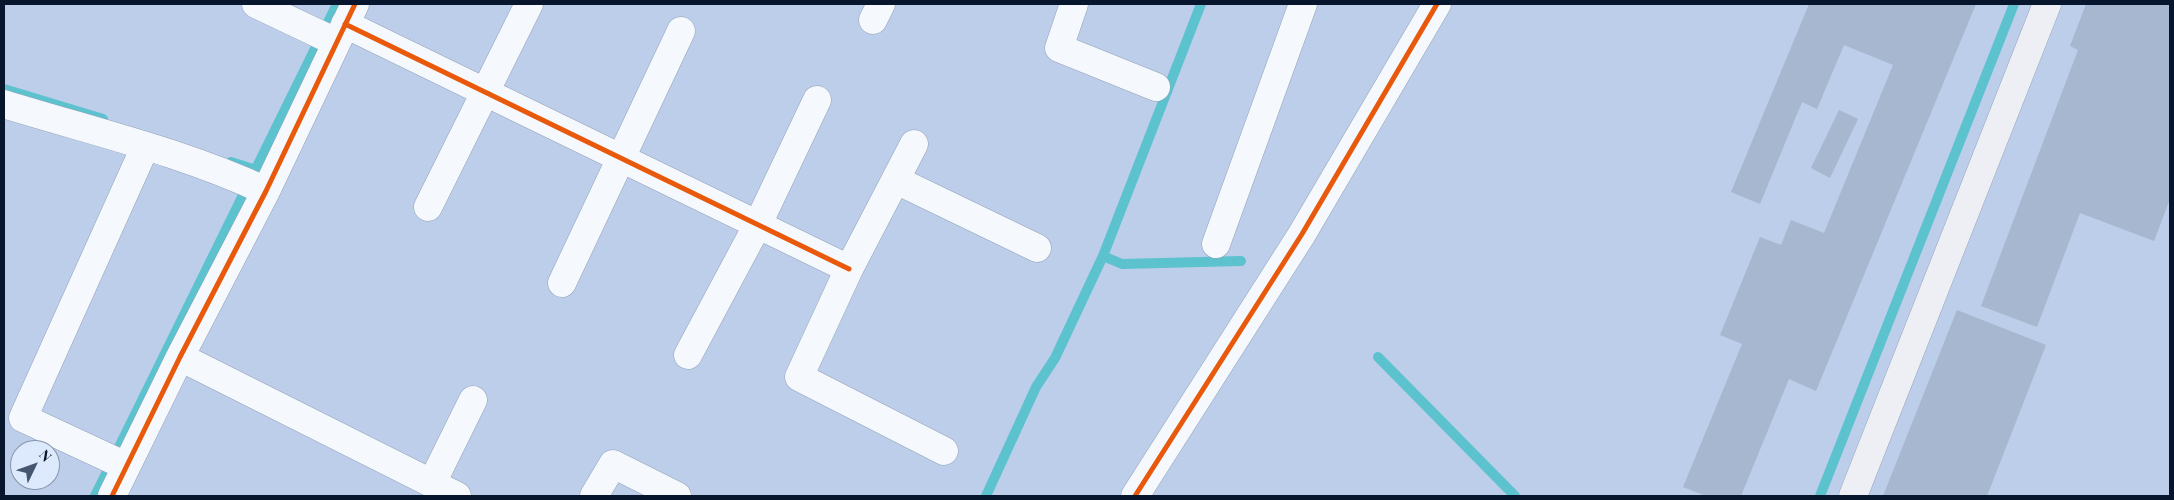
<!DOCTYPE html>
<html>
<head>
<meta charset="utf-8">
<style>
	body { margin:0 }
	#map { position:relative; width:2174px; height:500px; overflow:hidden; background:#bccee9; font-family:"Playfair Display",serif }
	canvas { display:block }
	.frame { position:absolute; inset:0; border:5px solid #07162d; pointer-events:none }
	.north { position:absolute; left:10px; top:440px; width:50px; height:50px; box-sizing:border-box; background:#ddeafe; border:1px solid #8795aa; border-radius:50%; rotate:48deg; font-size:14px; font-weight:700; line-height:20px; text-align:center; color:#07162d }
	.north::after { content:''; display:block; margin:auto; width:18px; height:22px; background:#46566f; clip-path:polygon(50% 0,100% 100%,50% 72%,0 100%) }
</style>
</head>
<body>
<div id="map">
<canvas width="2174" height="500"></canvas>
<div class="frame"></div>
<div class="north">N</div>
</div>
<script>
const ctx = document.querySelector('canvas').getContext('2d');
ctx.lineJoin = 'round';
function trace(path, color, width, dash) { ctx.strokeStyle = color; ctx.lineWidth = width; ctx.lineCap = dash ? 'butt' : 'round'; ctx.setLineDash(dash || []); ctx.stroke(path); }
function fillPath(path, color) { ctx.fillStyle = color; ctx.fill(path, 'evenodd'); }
const stream = new Path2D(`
	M 4,89 L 103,119
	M 231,162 L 256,170
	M 1103,256 L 1122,264 L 1241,261
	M 1378,357 L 1515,496
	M 95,496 L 337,4
	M 986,496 L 1036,387 L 1055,358 L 1103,256 L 1201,4
	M 1820,496 L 2014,4`);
const building = new Path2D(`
	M 1809,4 L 1976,4 L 1816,391 L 1789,379 L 1741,496 L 1706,496 L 1683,487 L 1742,344 L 1720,335 L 1760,237 L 1781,245 L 1791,220 L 1824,233 L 1893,65 L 1844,45 L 1817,109 L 1802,102 L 1760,204 L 1731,192 Z
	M 2086,4 L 2170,4 L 2170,199 L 2154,241 L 2080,213 L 2037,327 L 1981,306 L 2078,50 L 2070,46 Z
	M 1839,110 L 1858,119 L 1830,178 L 1811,168 Z
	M 1957,310 L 2046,345 L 1987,496 L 1883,496 Z`);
const street = new Path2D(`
	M 256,4 L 336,42
	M 1074,4 L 1059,48 L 1156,87
	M 873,20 L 881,4
	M 345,24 L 849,269
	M 4,104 C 91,131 183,152 266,191
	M 914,144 L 849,269 L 799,377 L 944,451
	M 896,180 L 1037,248
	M 428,207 L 529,4
	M 1216,244 L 1303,4
	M 562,283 L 681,31
	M 688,355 L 758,224 L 817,100
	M 180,357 L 457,496
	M 126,466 L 23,418 L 145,147
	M 432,483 L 473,400
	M 112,496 L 180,357 L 266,191 L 355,4
	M 594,496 L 613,464 L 677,496
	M 1135,496 L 1302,234 L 1437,4`);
const secondary = new Path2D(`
	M 1853,496 L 2047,4`);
const cycleway = new Path2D(`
	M 345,24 L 849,269
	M 112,496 L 180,357 L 266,191 L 355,4
	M 1135,496 L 1302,234 L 1437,4`);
trace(stream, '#5cc2ce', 10);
fillPath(building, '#a6b7cf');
trace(street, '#93a2b9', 29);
trace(secondary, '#93a2b9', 29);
trace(street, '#f5f8fc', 28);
trace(secondary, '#eeeff5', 28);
trace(cycleway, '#e8590c', 5);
</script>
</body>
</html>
